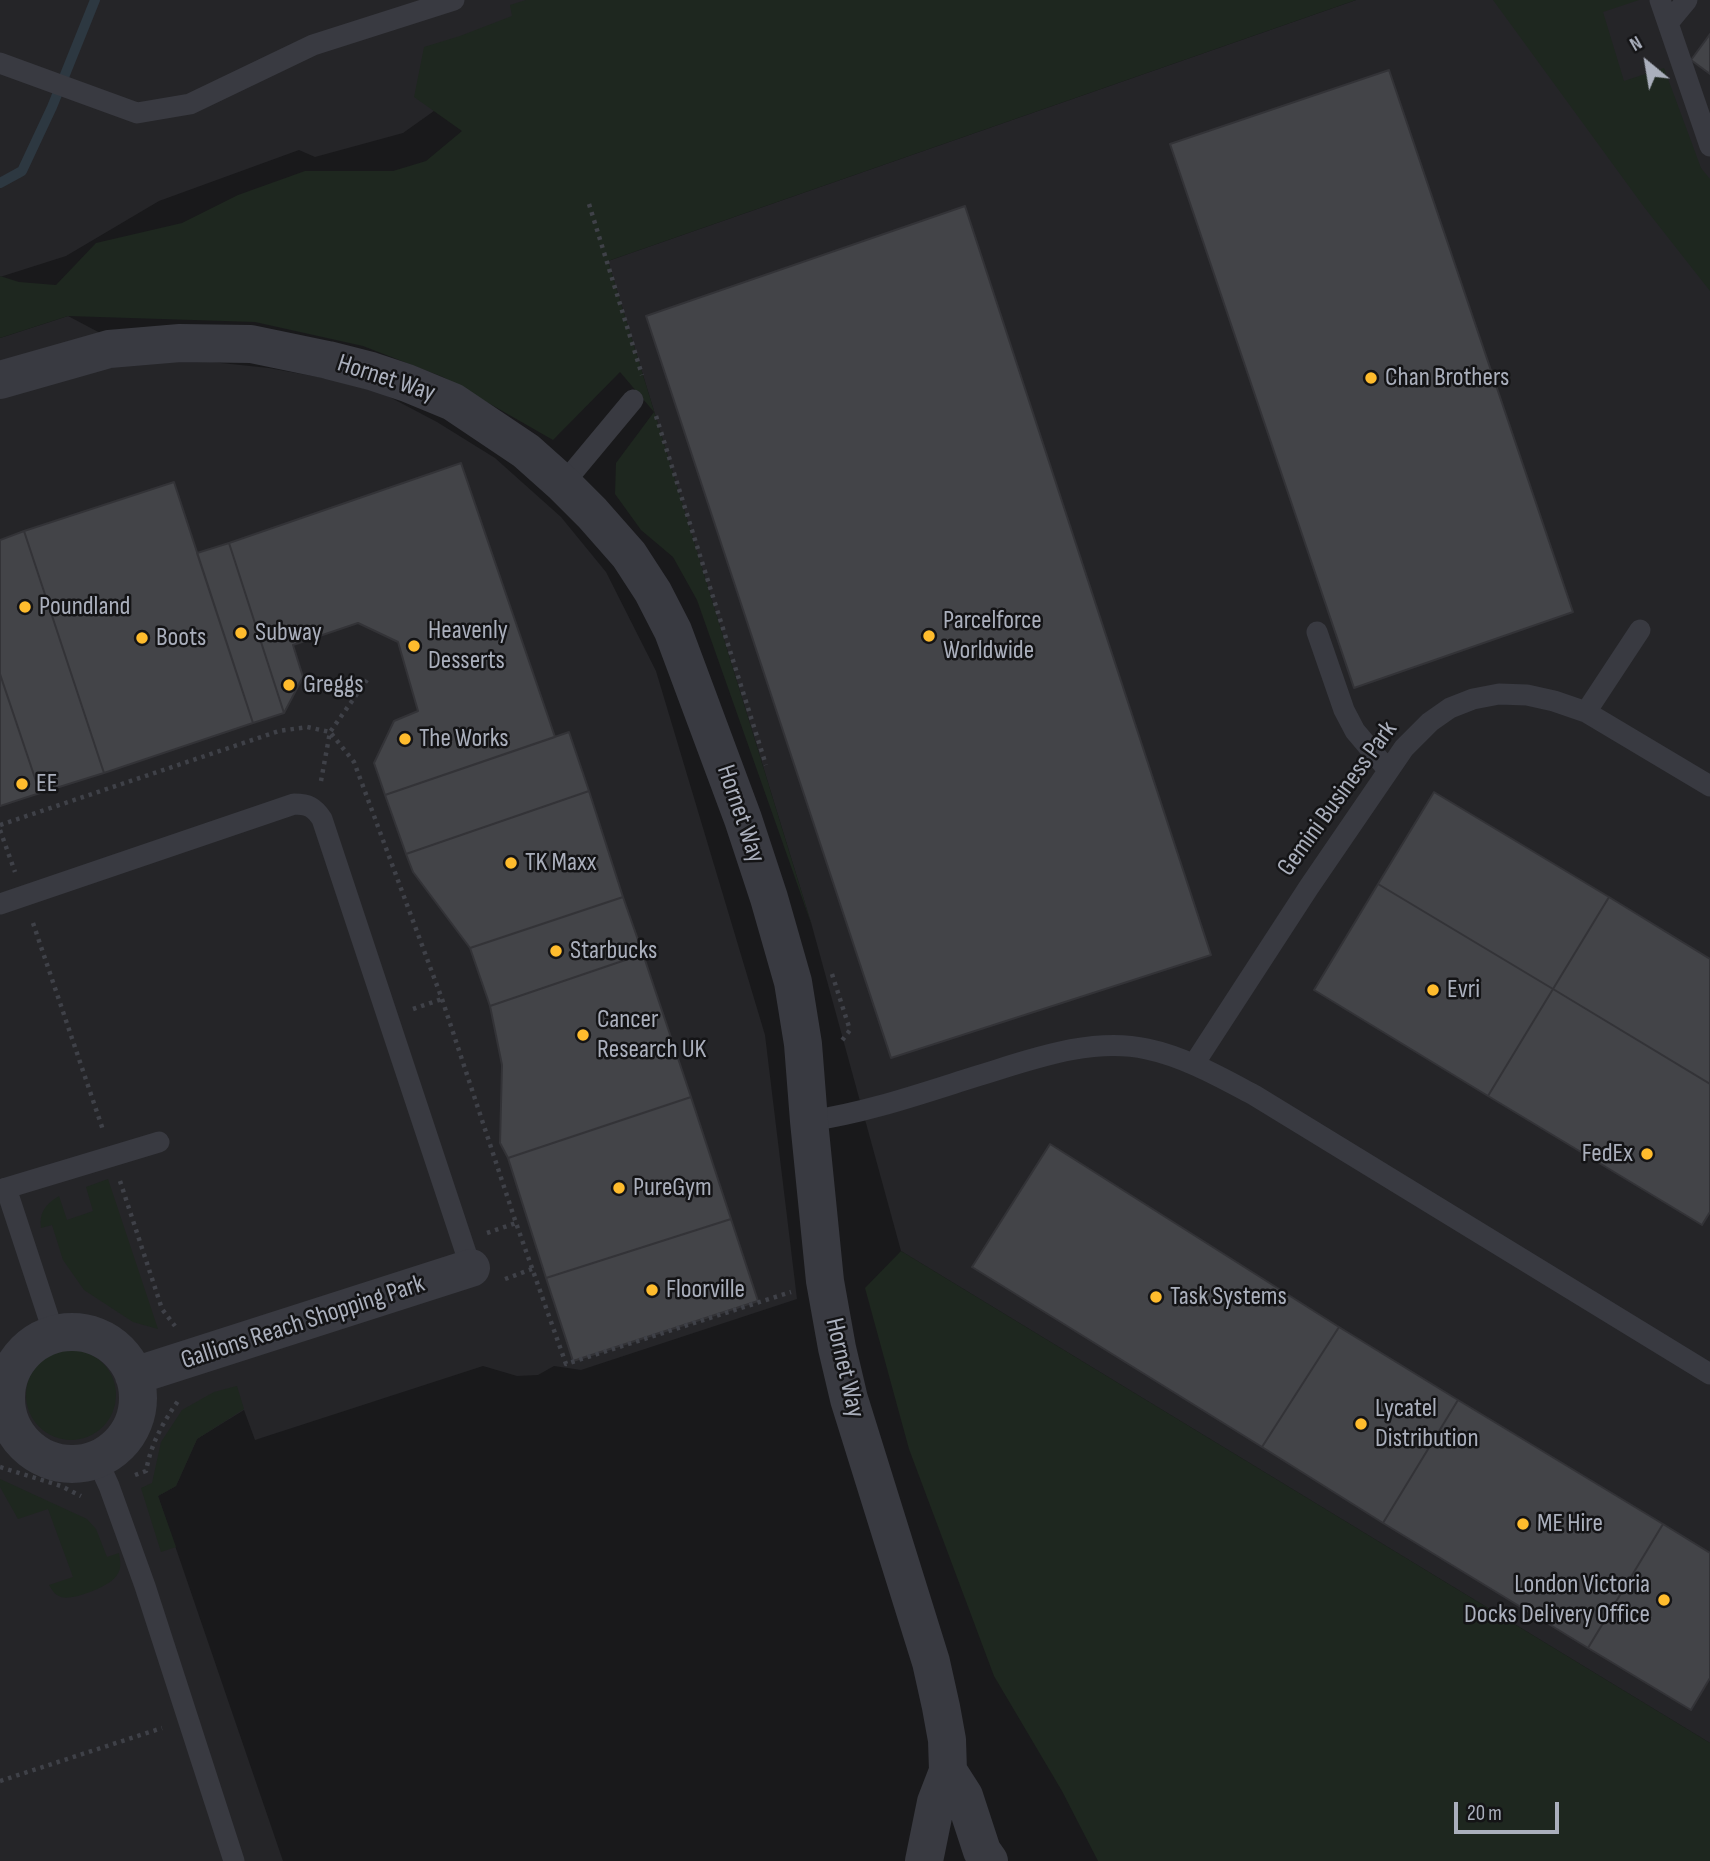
<!DOCTYPE html>
<html>
<head>
<meta charset="utf-8">
<style>
	body { margin:0 }
	#map { position:relative; width:1710px; height:1861px; overflow:hidden; background:#19191b; font-family:"Sofia Sans Condensed",sans-serif }
	canvas { display:block }
	.north { position:absolute; left:1612px; top:28px; width:70px; height:70px; -webkit-text-stroke:5px #141416; paint-order:stroke; rotate:330deg; font-size:19px; font-weight:700; line-height:28px; text-align:center; color:#aaafbc }
	.north::after { content:''; display:block; margin:auto; width:24px; height:32px; background:#aaafbc; clip-path:polygon(50% 0,100% 100%,50% 72%,0 100%) }
	.scale { position:absolute; left:1454px; top:1802px; width:105px; height:32px; box-sizing:border-box; border:4px solid #aaafbc; border-top:0; padding-left:9px; font-size:21px; line-height:24px; white-space:nowrap; color:#aaafbc; -webkit-text-stroke:5px #141416; paint-order:stroke }
</style>
</head>
<body>
<div id="map">
<canvas width="1710" height="1861"></canvas>
<div class="north">N</div>
<div class="scale">20 m</div>
</div>
<script>
const ctx = document.querySelector('canvas').getContext('2d');
ctx.lineJoin = 'round';
function fillPath(path, color) { ctx.fillStyle = color; ctx.fill(path, 'evenodd'); }
function trace(path, color, width, dash) { ctx.strokeStyle = color; ctx.lineWidth = width; ctx.lineCap = dash ? 'butt' : 'round'; ctx.setLineDash(dash || []); ctx.stroke(path); }
function drawText(font, color, halo, rows, align = 'center') {
  ctx.font = font + ' "Sofia Sans Condensed",sans-serif'; ctx.lineWidth = 5; ctx.setLineDash([]); ctx.textBaseline = 'middle'; ctx.strokeStyle = halo; ctx.fillStyle = color; for (const [text, x, y, turn = 0] of rows) {
    ctx.save(); ctx.translate(x, y); ctx.rotate((+turn || 0) * Math.PI / 180); ctx.textAlign = isNaN(turn) ? turn : align; if (halo) ctx.strokeText(text, 0, 0); ctx.fillText(text, 0, 0); ctx.restore();
  }
}
const built = new Path2D(`
	M 0,0 L 690,0 L 479,79 L 403,133 L 315,157 L 299,150 L 159,201 L 66,256 L 0,277 Z
	M 1356,0 L 1710,0 L 1710,1743 L 901,1251 L 812,926 L 608,261 Z
	M 68,316 L 123,345 L 202,361 L 269,368 L 329,379 L 382,393 L 437,422 L 495,458 L 561,517 L 606,572 L 656,671 L 765,1035 L 797,1299 L 581,1370 L 554,1366 L 538,1375 L 517,1376 L 483,1366 L 255,1440 L 244,1410 L 197,1439 L 176,1486 L 158,1496 L 283,1861 L 0,1861 L 0,338 Z`);
const green = new Path2D(`
	M 526,0 L 1356,0 L 608,261 L 812,926 L 697,600 L 673,557 L 641,530 L 615,494 L 616,463 L 654,412 L 620,372 L 553,440 L 443,377 L 363,346 L 255,322 L 68,316 L 0,338 L 0,276 L 19,282 L 56,285 L 96,243 L 182,223 L 238,195 L 305,171 L 393,171 L 426,161 L 462,131 L 414,97 L 424,47 L 460,36 L 512,16 L 510,5 Z
	M 1493,0 L 1639,0 L 1603,12 L 1624,81 L 1664,68 L 1701,168 L 1710,179 L 1710,291 L 1644,207 Z
	M 108,1179 L 158,1329 L 133,1322 L 84,1290 L 63,1260 L 52,1225 L 41,1228 C 39,1212 46,1204 59,1196 L 67,1220 L 93,1211 L 86,1187 Z
	M 901,1251 L 1710,1743 L 1710,1861 L 1098,1861 L 1062,1791 L 994,1676 L 909,1449 L 865,1288 Z
	M26 1395a45 45 0 1 1 90 0a45 45 0 1 1-90 0Z
	M 237,1386 L 244,1409 L 197,1439 L 176,1486 L 158,1496 L 176,1547 L 161,1552 L 141,1488 L 152,1483 L 161,1442 L 182,1410 L 214,1392 Z
	M 0,1479 L 87,1519 L 96,1529 L 107,1557 L 119,1553 C 120,1561 122,1568 117,1575 C 111,1586 73,1601 61,1597 C 55,1595 52,1590 49,1585 L 73,1577 L 48,1509 L 18,1519 L 0,1487 Z`);
const stream = new Path2D(`
	M 0,183 L 22,171 L 52,107 L 95,0`);
const building = new Path2D(`
	M 1710,34 L 1710,74 L 1691,60 Z
	M 1389,70 L 1573,612 L 1354,688 L 1170,144 Z
	M 965,206 L 1211,955 L 891,1058 L 646,316 Z
	M 461,463 L 555,737 L 385,795 L 374,763 L 394,721 L 418,711 L 398,642 L 358,623 L 293,645 L 303,677 L 284,713 L 229,543 Z
	M 174,482 L 253,723 L 104,773 L 24,531 Z
	M 24,531 L 104,773 L 40,793 L 0,674 L 0,540 Z
	M 229,543 L 284,713 L 253,723 L 197,553 Z
	M 0,674 L 40,793 L 0,806 Z
	M 569,732 L 589,791 L 406,854 L 385,795 Z
	M 589,791 L 623,897 L 470,948 L 413,872 L 406,854 Z
	M 1434,792 L 1609,897 L 1553,989 L 1378,884 Z
	M 1378,884 L 1553,989 L 1488,1096 L 1314,990 Z
	M 623,897 L 643,954 L 490,1006 L 470,948 Z
	M 1609,897 L 1710,959 L 1710,1084 L 1553,989 Z
	M 643,954 L 691,1097 L 508,1158 L 500,1143 L 502,1065 L 490,1006 Z
	M 1553,989 L 1710,1084 L 1710,1212 L 1702,1225 L 1488,1096 Z
	M 691,1097 L 731,1219 L 546,1278 L 508,1158 Z
	M 1050,1144 L 1339,1327 L 1262,1447 L 972,1267 Z
	M 731,1219 L 758,1301 L 573,1361 L 546,1278 Z
	M 1339,1327 L 1458,1400 L 1383,1523 L 1262,1447 Z
	M 1458,1400 L 1663,1524 L 1588,1648 L 1383,1523 Z
	M 1663,1524 L 1710,1553 L 1710,1678 L 1691,1710 L 1588,1648 Z`);
const path = new Path2D(`
	M 589,204 L 642,375
	M 656,416 L 766,765
	M 321,781 L 330,732 L 367,680
	M 0,825 L 279,731 L 307,727 L 330,732 L 354,762 L 442,999 L 516,1223 L 566,1364 L 791,1292
	M 0,830 L 15,872
	M 33,923 L 103,1130
	M 832,974 L 850,1030 L 840,1043
	M 413,1009 L 442,999
	M 120,1181 L 162,1309 L 175,1326
	M 487,1233 L 516,1223
	M 505,1279 L 532,1269
	M 0,1467 L 61,1486 L 81,1496
	M 135,1475 L 146,1471 C 151,1444 162,1424 178,1401
	M 0,1781 L 162,1728`);
const lane = new Path2D(`
	M 1660,0 L 1710,146
	M 1668,23 L 1687,0
	M 0,63 L 137,113 L 190,104 L 313,45 L 454,0
	M 563,484 L 633,400
	M 1317,632 L 1344,710 L 1355,731 L 1388,770
	M 1586,712 L 1640,630
	M 0,904 L 294,804 C 308,804 314,807 322,819 L 471,1268
	M 1194,1064 L 1309,887 L 1404,748 L 1430,722 L 1450,708 L 1473,699 L 1499,694 L 1527,695 L 1554,701 L 1586,712 L 1710,786
	M 809,1121 C 865,1113 920,1094 974,1077 C 1027,1061 1091,1036 1147,1049 C 1185,1057 1220,1077 1254,1095 L 1710,1374
	M 6,1188 L 54,1334
	M 0,1190 L 159,1142
	M 97,1460 L 109,1486 L 145,1586 L 234,1861`);
const street = new Path2D(`
	M 0,380 L 109,349 L 180,343 L 251,344 L 328,360 L 371,371 L 407,383 L 453,402 L 526,451 L 563,484 L 592,513 L 629,555 L 653,592 L 673,631 L 743,819 L 769,898 L 793,982 L 803,1044 L 809,1121 L 825,1281 L 837,1348 L 849,1399 L 931,1662 L 941,1707 L 947,1740 L 948,1771 L 936,1802 L 924,1861
	M6 1398a66 66 0 1 1 132 0a66 66 0 1 1-132 0Z
	M 134,1376 L 471,1268
	M 948,1771 L 964,1796 L 982,1851 L 989,1861`);
const markers = [
	[1371,378,7,"#ffbc2d"],
	[25,607,7,"#ffbc2d"],
	[241,633,7,"#ffbc2d"],
	[929,636,7,"#ffbc2d"],
	[142,638,7,"#ffbc2d"],
	[414,646,7,"#ffbc2d"],
	[289,685,7,"#ffbc2d"],
	[405,739,7,"#ffbc2d"],
	[22,784,7,"#ffbc2d"],
	[511,863,7,"#ffbc2d"],
	[556,951,7,"#ffbc2d"],
	[1433,990,7,"#ffbc2d"],
	[583,1035,7,"#ffbc2d"],
	[1647,1154,7,"#ffbc2d"],
	[619,1188,7,"#ffbc2d"],
	[652,1290,7,"#ffbc2d"],
	[1156,1297,7,"#ffbc2d"],
	[1361,1424,7,"#ffbc2d"],
	[1523,1524,7,"#ffbc2d"],
	[1664,1600,7,"#ffbc2d"]
];
const poiNames = [
	["Chan Brothers",1385,378],
	["Poundland",39,607],
	["Parcelforce",943,621],
	["Worldwide",943,651],
	["Heavenly",428,631],
	["Desserts",428,661],
	["Subway",255,633],
	["Boots",156,638],
	["Greggs",303,685],
	["The Works",419,739],
	["EE",36,784],
	["TK Maxx",525,863],
	["Starbucks",570,951],
	["Evri",1447,990],
	["Cancer",597,1020],
	["Research UK",597,1050],
	["FedEx",1633,1154,"right"],
	["PureGym",633,1188],
	["Floorville",666,1290],
	["Task Systems",1170,1297],
	["Lycatel",1375,1409],
	["Distribution",1375,1439],
	["ME Hire",1537,1524],
	["London Victoria",1650,1585,"right"],
	["Docks Delivery Office",1650,1615,"right"]
];
const streetNames = [
	["Hornet Way",386,379,18],
	["Gemini Business Park",1338,799,-54],
	["Hornet Way",740,814,71],
	["Gallions Reach Shopping Park",303,1323,-18],
	["Hornet Way",844,1368,77]
];
fillPath(built, '#252528');
fillPath(green, '#1e271f');
trace(stream, '#2d3841', 10);
fillPath(building, '#434448');
trace(building, '#333337', 2);
trace(path, '#3f4148', 4.5, [3.5, 5]);
trace(lane, '#393a41', 21);
trace(street, '#393a41', 38);
for (const [x, y, r, color] of markers) { const dot = new Path2D(); dot.arc(x, y, r, 0, 2 * Math.PI); ctx.fillStyle = color; ctx.fill(dot); trace(dot, '#141416', 2.5); }
drawText('26px', '#aaafbc', '#141416', poiNames, 'left');
drawText('26px', '#aaafbc', '#141416', streetNames);
</script>
</body>
</html>
